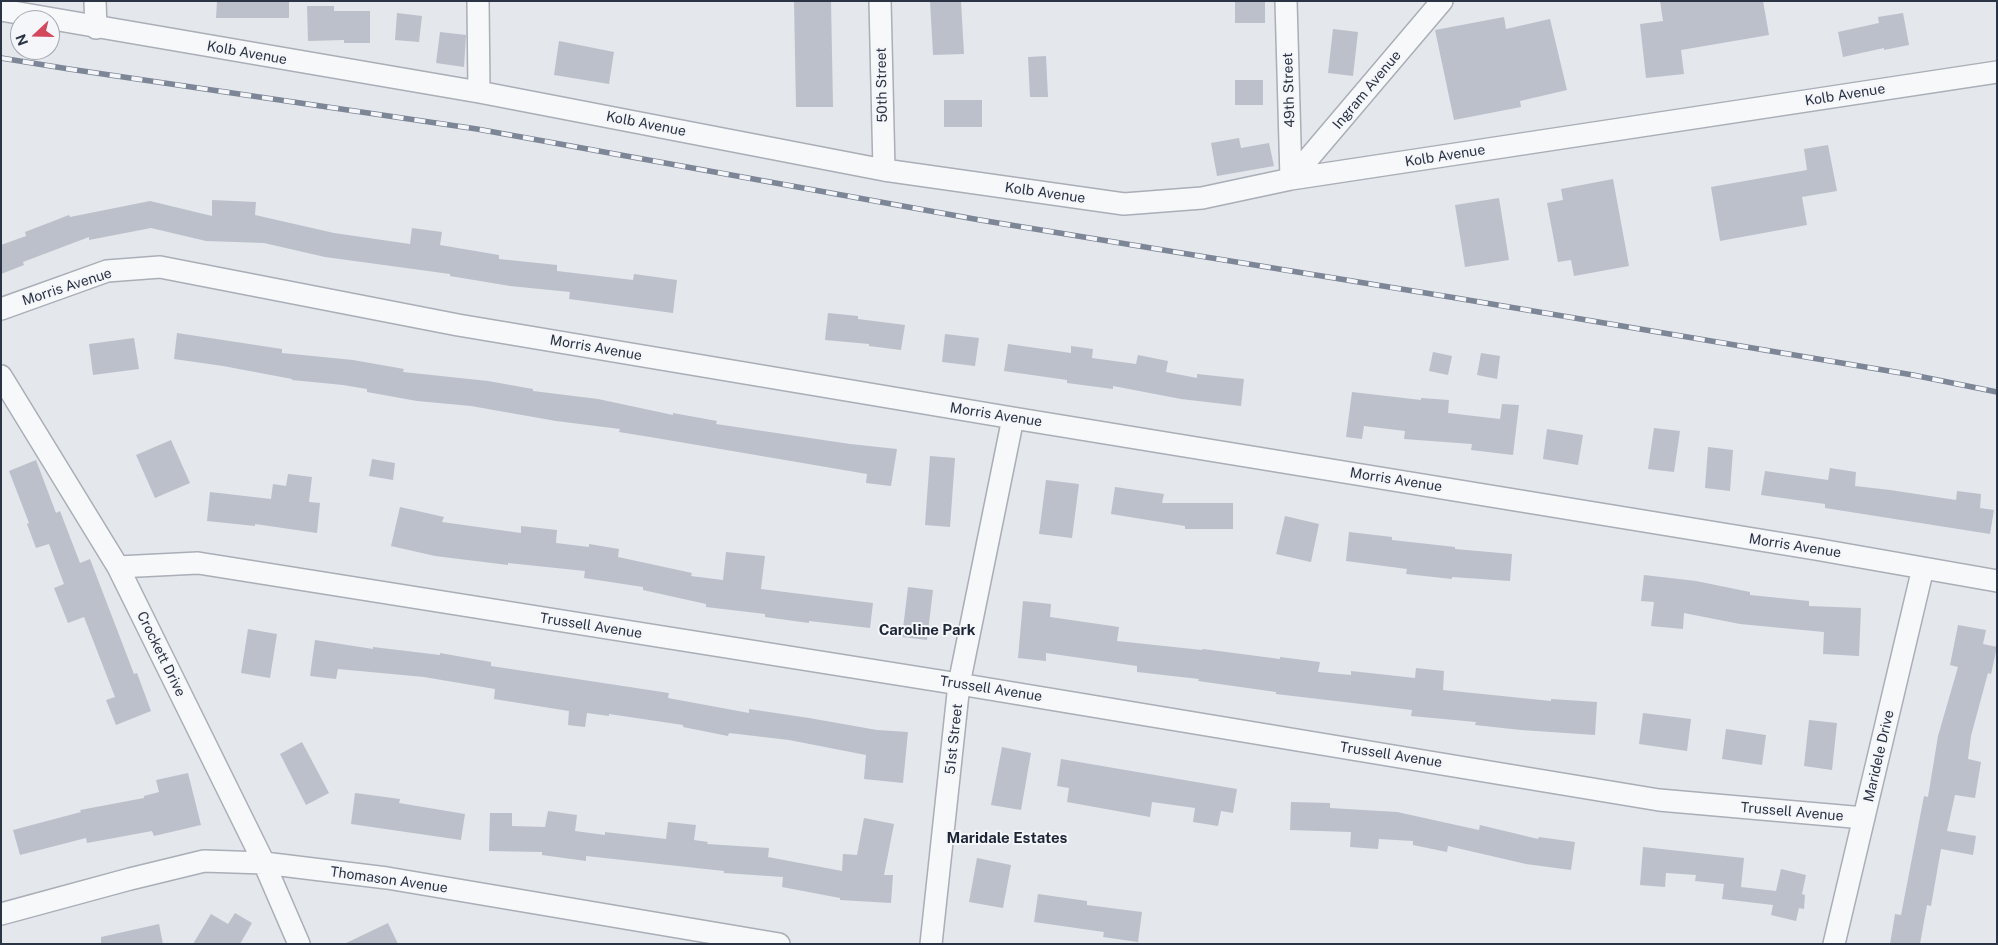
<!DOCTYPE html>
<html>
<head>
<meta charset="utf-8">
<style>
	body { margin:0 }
	#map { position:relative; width:1998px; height:945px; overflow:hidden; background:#e4e7ec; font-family:"Public Sans",sans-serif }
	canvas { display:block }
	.frame { position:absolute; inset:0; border:2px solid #2b3445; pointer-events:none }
	.north { position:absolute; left:10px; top:10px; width:50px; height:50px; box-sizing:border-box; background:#f4f6f9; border:1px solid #a4a8b1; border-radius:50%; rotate:249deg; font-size:14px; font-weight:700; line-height:20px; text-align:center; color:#2b3445 }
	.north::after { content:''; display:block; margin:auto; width:18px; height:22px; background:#d1495b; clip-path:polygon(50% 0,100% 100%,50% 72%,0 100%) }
</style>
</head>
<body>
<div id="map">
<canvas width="1998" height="945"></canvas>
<div class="frame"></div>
<div class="north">N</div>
</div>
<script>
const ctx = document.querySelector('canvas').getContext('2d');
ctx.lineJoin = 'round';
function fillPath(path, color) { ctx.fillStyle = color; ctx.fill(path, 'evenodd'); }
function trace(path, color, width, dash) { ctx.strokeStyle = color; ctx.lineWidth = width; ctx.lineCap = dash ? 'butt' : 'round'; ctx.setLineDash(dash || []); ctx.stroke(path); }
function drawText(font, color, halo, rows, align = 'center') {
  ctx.font = font + ' "Public Sans",sans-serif'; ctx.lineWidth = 4; ctx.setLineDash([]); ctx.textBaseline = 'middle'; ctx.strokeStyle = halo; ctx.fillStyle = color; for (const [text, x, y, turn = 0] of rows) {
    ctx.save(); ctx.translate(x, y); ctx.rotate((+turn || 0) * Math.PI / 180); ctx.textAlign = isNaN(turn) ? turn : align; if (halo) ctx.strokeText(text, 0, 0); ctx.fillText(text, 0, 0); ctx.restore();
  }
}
const building = new Path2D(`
	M 217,1 L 289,1 L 289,18 L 216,18 Z
	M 794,1 L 831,1 L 833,107 L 796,107 Z
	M 930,1 L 961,1 L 964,54 L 933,55 Z
	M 1235,1 L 1265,1 L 1265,23 L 1235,23 Z
	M 1660,1 L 1763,1 L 1769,35 L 1681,50 L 1684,74 L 1646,78 L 1640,24 L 1663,21 Z
	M 307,6 L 334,6 L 334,11 L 370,11 L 370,43 L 344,43 L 344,40 L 308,41 Z
	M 397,13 L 422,16 L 419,42 L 395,40 Z
	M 1903,13 L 1909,45 L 1884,50 L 1884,48 L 1843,57 L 1838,32 L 1879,23 L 1878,17 Z
	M 1504,17 L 1506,29 L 1550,19 L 1567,90 L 1520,101 L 1521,107 L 1454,120 L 1435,30 Z
	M 1333,29 L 1358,32 L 1353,76 L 1328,73 Z
	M 440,32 L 466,35 L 464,67 L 436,63 Z
	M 559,41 L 614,52 L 609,84 L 554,75 Z
	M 1046,56 L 1048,97 L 1030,97 L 1028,57 Z
	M 1235,80 L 1263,80 L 1263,105 L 1235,105 Z
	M 944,100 L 982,100 L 982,127 L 944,127 Z
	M 1239,138 L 1241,148 L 1269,143 L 1274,166 L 1217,176 L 1211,143 Z
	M 1828,145 L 1837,191 L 1802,197 L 1807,225 L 1720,241 L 1711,187 L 1807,170 L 1804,149 Z
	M 1613,179 L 1629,266 L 1574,276 L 1571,260 L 1558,262 L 1547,203 L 1563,200 L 1561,189 Z
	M 1499,198 L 1509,260 L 1465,267 L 1455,205 Z
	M 212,200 L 256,202 L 255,215 L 334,233 L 410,244 L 412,228 L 442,232 L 440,245 L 499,255 L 499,259 L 557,265 L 557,271 L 633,280 L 634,274 L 677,280 L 673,313 L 569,299 L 570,292 L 510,286 L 450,276 L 450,274 L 325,257 L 264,243 L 206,241 L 151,228 L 89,240 L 89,237 L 23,262 L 24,265 L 1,274 L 1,245 L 26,236 L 25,232 L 69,215 L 70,217 L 150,201 L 212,216 Z
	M 828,313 L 858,316 L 858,319 L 905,325 L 901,350 L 869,346 L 869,344 L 825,340 Z
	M 177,333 L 282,349 L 282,353 L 353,360 L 404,369 L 403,372 L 488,381 L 533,389 L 533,391 L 598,399 L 673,415 L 673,413 L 717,421 L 716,424 L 850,444 L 897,449 L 891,486 L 866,483 L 867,474 L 656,438 L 619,432 L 620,429 L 556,421 L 471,406 L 417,401 L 367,392 L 367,389 L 343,385 L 292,380 L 292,379 L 223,366 L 174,359 Z
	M 945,334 L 979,338 L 975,366 L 942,362 Z
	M 134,338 L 139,369 L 93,375 L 89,344 Z
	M 1008,344 L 1071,353 L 1071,346 L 1093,349 L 1092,358 L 1136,364 L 1138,355 L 1168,361 L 1166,372 L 1197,378 L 1197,374 L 1244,379 L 1241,406 L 1181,399 L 1113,386 L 1113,389 L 1067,383 L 1067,380 L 1004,371 Z
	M 1433,352 L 1452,356 L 1448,375 L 1429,371 Z
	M 1481,353 L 1500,356 L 1497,379 L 1477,375 Z
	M 1352,392 L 1421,400 L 1421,398 L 1449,400 L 1448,413 L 1500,419 L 1502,404 L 1519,405 L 1513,455 L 1471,450 L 1472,444 L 1404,439 L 1405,431 L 1364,426 L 1362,439 L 1346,437 Z
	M 1654,428 L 1680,431 L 1674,472 L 1648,469 Z
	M 1547,429 L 1583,435 L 1578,465 L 1543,459 Z
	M 171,440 L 190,483 L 155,498 L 136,455 Z
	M 1708,447 L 1733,450 L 1730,491 L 1705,488 Z
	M 930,456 L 955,458 L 950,527 L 925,525 Z
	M 372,459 L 395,463 L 393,480 L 369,476 Z
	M 36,460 L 56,513 L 60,511 L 80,563 L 90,559 L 134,674 L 137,673 L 151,711 L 116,725 L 106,700 L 115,697 L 84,617 L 68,623 L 54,588 L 64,584 L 49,544 L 36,548 L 27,524 L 29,523 L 9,471 Z
	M 1830,468 L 1856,472 L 1855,486 L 1890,490 L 1956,500 L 1957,491 L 1981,494 L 1980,508 L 1994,510 L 1990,534 L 1825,508 L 1825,504 L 1761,495 L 1765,471 L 1828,480 Z
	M 288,474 L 312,477 L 309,502 L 320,503 L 317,533 L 255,524 L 255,526 L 207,521 L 210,492 L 271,499 L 273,484 L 286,486 Z
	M 1046,480 L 1079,484 L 1072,538 L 1039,534 Z
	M 1115,487 L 1164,494 L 1162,503 L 1233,503 L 1233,529 L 1185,529 L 1185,526 L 1111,514 Z
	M 400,507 L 444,517 L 442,522 L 521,533 L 521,526 L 557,530 L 556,543 L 589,547 L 589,544 L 619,549 L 618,557 L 692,573 L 691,576 L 723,580 L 726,552 L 765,556 L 761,589 L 873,603 L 870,628 L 809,621 L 809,623 L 765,617 L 765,614 L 706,607 L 706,604 L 643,590 L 643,587 L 584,578 L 585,571 L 508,563 L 508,565 L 435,556 L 391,546 Z
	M 1285,516 L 1319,524 L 1311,562 L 1276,554 Z
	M 1349,532 L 1392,537 L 1392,540 L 1455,547 L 1455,549 L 1512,554 L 1510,581 L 1452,577 L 1452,579 L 1406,574 L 1407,569 L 1346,561 Z
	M 1644,575 L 1696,581 L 1750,592 L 1750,595 L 1809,601 L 1809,606 L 1861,608 L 1859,656 L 1823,654 L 1824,632 L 1740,624 L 1684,613 L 1683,629 L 1651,626 L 1654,602 L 1641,601 Z
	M 908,587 L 933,590 L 927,640 L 902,637 Z
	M 1023,601 L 1051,604 L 1050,617 L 1119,627 L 1117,641 L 1202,650 L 1203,649 L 1280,659 L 1280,657 L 1320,662 L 1318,672 L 1351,675 L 1351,671 L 1415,678 L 1416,668 L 1444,671 L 1443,690 L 1551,701 L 1551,699 L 1597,702 L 1595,735 L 1521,730 L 1475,725 L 1476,722 L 1411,716 L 1412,710 L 1276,694 L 1276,692 L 1198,681 L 1199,679 L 1137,672 L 1137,666 L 1046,653 L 1046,661 L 1018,658 Z
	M 1958,625 L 1986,630 L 1983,644 L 1997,647 L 1991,674 L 1988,673 L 1971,736 L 1968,759 L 1981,762 L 1975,798 L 1955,795 L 1947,831 L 1976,836 L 1973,855 L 1941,849 L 1931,906 L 1927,905 L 1920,944 L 1890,944 L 1895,914 L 1901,915 L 1924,796 L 1928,797 L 1938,736 L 1958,667 L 1950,665 Z
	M 248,629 L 277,634 L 270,678 L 241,673 Z
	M 315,640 L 373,649 L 373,647 L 440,655 L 440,653 L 491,662 L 491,666 L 669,693 L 668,698 L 749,713 L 749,709 L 809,718 L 877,730 L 908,732 L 903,783 L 864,779 L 866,755 L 789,740 L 729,733 L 728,736 L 683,727 L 683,725 L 609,714 L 609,716 L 587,713 L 585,727 L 568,725 L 569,711 L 494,699 L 495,689 L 424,677 L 338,669 L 336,679 L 310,676 Z
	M 1643,713 L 1691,719 L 1687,751 L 1639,744 Z
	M 1809,720 L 1837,723 L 1832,770 L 1804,766 Z
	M 1726,729 L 1766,735 L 1762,765 L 1722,759 Z
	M 302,742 L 329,793 L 306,805 L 280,754 Z
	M 1002,747 L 1031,753 L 1021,810 L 991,805 Z
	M 1061,759 L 1237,789 L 1233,813 L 1221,811 L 1218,826 L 1193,822 L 1195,808 L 1152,802 L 1150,817 L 1067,802 L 1069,788 L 1057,786 Z
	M 188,773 L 201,825 L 154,836 L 152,831 L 87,843 L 86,838 L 20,855 L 13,830 L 81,812 L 80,810 L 144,798 L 144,796 L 159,792 L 156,780 Z
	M 355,793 L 400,799 L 399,803 L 465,814 L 461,840 L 351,824 Z
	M 1291,802 L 1330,803 L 1330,808 L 1397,812 L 1479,830 L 1480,825 L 1538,839 L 1539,837 L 1575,842 L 1571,870 L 1526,864 L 1448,846 L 1447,852 L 1413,845 L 1413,841 L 1379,839 L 1378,849 L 1350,847 L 1351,832 L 1290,830 Z
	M 548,811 L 577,815 L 575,831 L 605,835 L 605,832 L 666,839 L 668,822 L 696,825 L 694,840 L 708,842 L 707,844 L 769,848 L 768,857 L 842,871 L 843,854 L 857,855 L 864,818 L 894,824 L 884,875 L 893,875 L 891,903 L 840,900 L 840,898 L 782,887 L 783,877 L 724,873 L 724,871 L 586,856 L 586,861 L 542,855 L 542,852 L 489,851 L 490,813 L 512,813 L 512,826 L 545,827 Z
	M 1643,847 L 1744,858 L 1741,887 L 1776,891 L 1781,869 L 1806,875 L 1802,894 L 1805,895 L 1804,909 L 1799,908 L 1796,921 L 1771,915 L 1773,905 L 1722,899 L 1724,884 L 1695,881 L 1696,875 L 1666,873 L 1665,887 L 1640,885 Z
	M 977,858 L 1011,865 L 1003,908 L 969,902 Z
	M 1038,894 L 1087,901 L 1087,905 L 1142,912 L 1138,942 L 1103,937 L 1104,932 L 1034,922 Z
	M 235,913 L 252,923 L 240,944 L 193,944 L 211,914 L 228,924 Z
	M 388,923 L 398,944 L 344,944 Z
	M 159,924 L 163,944 L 101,944 L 101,937 Z`);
const minor = new Path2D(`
	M 95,1 L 96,28
	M 478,1 L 479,92
	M 880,1 L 884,170
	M 1286,1 L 1291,179
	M 1,10 L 479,92 L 884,170 L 1124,204 L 1202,198 L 1291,179 L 1997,72
	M 1291,179 L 1442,1
	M 1,309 L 107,271 L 160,267 L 458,325 L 1013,418 L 1815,549 L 1997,581
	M 1,376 L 118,567 L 264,863 L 299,944
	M 118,567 L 198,563 L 959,684 L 1659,800 L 1864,818
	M 1,914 L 130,879 L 204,861 L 264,863 L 387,878 L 779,944
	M 931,944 L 959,684 L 1013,418
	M 1834,944 L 1923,568`);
const rail = new Path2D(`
	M 1,58 L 69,69 L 477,129 L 980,220 L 1450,297 L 1913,375 L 1997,392`);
const streetNames = [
	["Kolb Avenue",247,53,10],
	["50th Street",882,85,-91],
	["49th Street",1289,90,-92],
	["Ingram Avenue",1367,90,-50],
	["Kolb Avenue",1845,95,-9],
	["Kolb Avenue",646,124,11],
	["Kolb Avenue",1445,156,-9],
	["Kolb Avenue",1045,193,8],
	["Morris Avenue",67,287,-18],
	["Morris Avenue",596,348,10],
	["Morris Avenue",996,415,9],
	["Morris Avenue",1396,480,9],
	["Morris Avenue",1795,546,9],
	["Trussell Avenue",591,626,9],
	["Crockett Drive",161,654,64],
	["Trussell Avenue",991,689,9],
	["51st Street",954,739,-84],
	["Trussell Avenue",1391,755,9],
	["Maridele Drive",1879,756,-77],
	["Trussell Avenue",1792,812,5],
	["Thomason Avenue",389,880,8]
];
const neighbourhoodNames = [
	["Caroline Park",927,630],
	["Maridale Estates",1007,838]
];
fillPath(building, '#bbc0ca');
trace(minor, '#a9aeb7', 24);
trace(minor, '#f7f8fa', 21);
trace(rail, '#7d8696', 5.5);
trace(rail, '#f4f6f9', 4, [11]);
drawText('14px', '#2b3445', '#f4f6f9', streetNames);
drawText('bold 15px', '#1d2536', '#f4f6f9', neighbourhoodNames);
</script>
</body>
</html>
